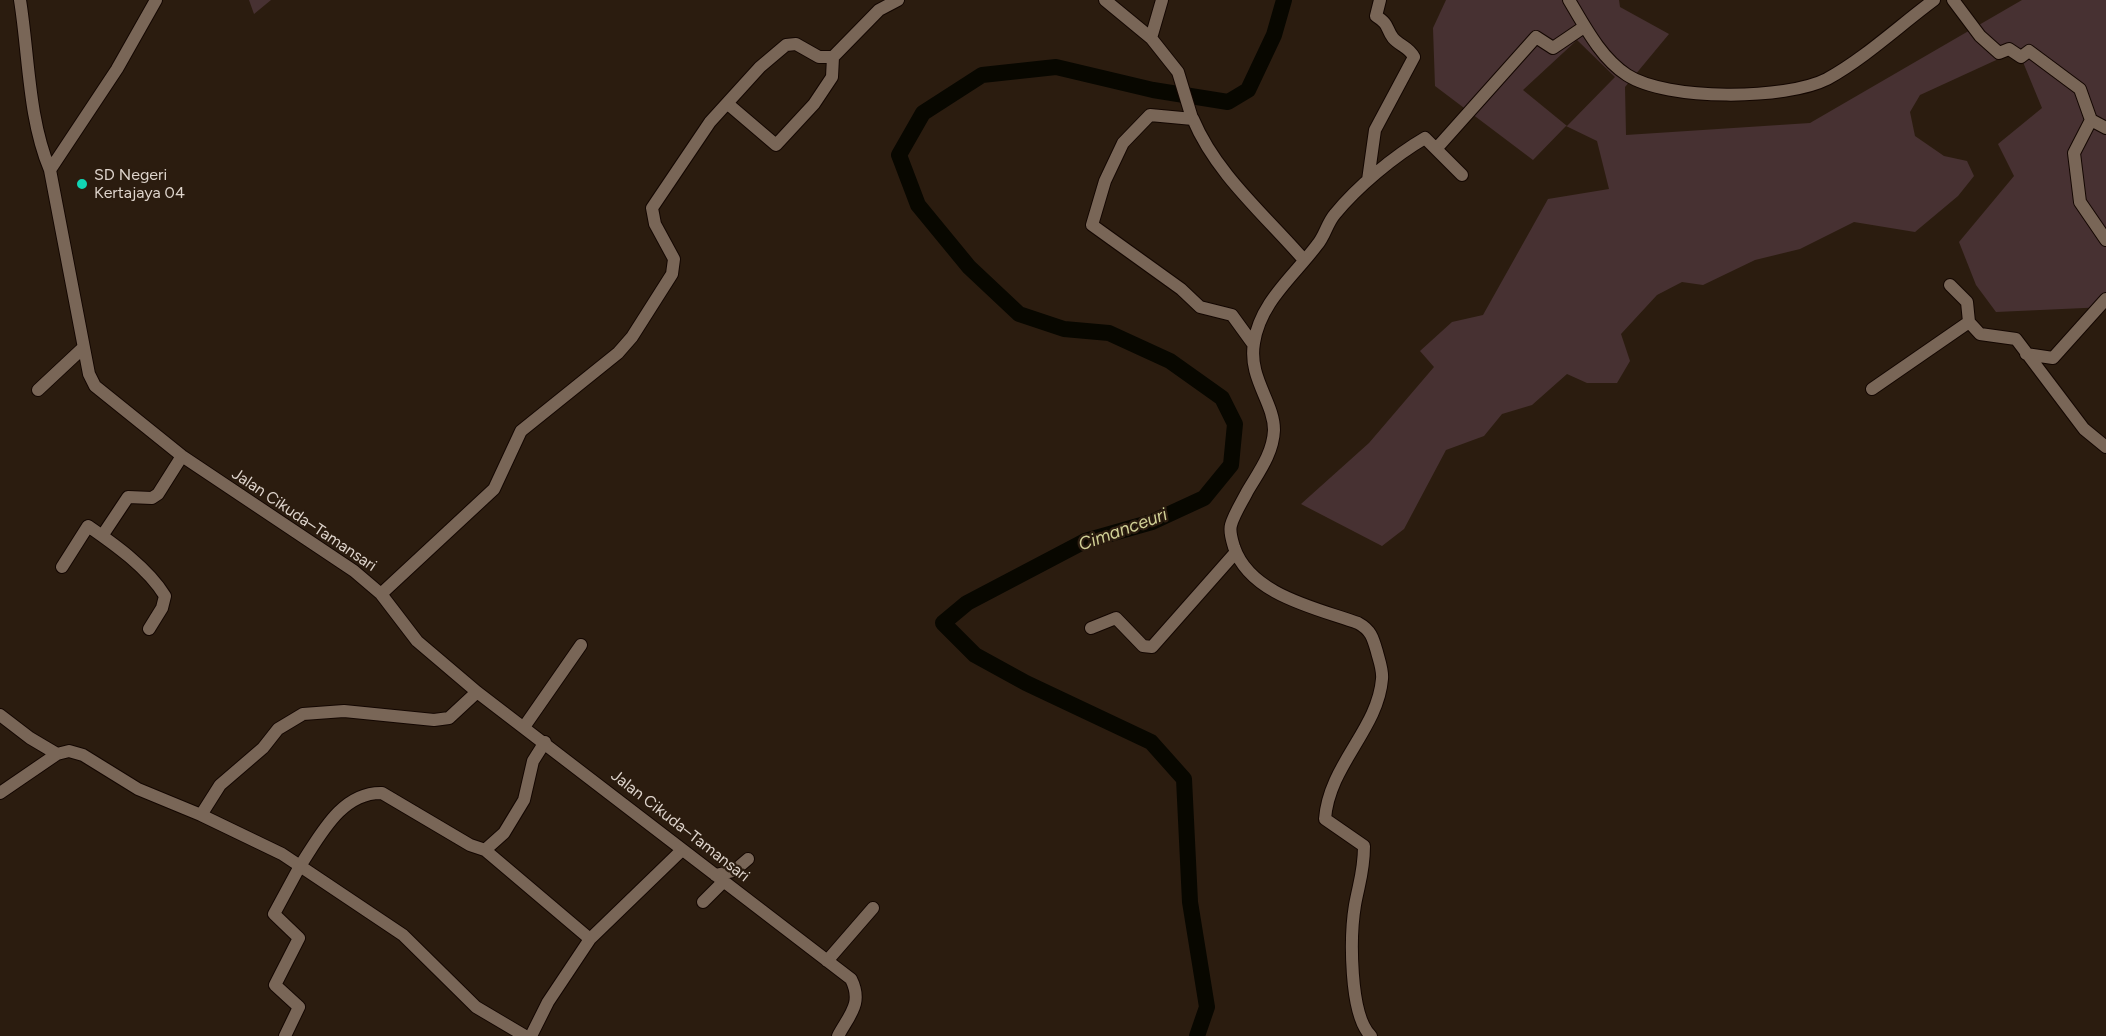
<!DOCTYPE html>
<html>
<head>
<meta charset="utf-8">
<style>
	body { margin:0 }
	canvas { display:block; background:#2b1c0f }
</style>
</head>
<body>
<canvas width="2106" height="1036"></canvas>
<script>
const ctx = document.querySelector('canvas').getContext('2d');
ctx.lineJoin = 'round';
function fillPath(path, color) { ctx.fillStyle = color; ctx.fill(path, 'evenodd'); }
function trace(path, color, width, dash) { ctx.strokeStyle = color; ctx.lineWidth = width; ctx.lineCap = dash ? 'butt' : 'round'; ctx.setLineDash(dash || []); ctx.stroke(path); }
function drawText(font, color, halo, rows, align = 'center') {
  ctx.font = font + ' Figtree,sans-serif'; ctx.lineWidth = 4.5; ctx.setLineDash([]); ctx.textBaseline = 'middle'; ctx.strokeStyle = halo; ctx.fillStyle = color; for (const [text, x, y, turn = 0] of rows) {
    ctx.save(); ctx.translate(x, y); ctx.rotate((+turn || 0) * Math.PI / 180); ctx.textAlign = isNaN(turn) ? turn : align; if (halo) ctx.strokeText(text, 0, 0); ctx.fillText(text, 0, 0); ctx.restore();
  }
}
const green = new Path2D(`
	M 249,0 L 271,0 L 254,14 Z
	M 1446,0 L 1619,0 L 1620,7 L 1669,34 L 1625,87 L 1626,135 L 1810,123 L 2022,0 L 2106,0 L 2106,307 L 1996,312 L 1976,285 L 1959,242 L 2014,176 L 1998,144 L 2042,108 L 2018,50 L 1920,95 L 1910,112 L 1915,136 L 1944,156 L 1967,161 L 1974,176 L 1958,196 L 1915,232 L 1854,222 L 1800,249 L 1755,260 L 1703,285 L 1682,282 L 1657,295 L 1621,334 L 1630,361 L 1617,383 L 1587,383 L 1567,374 L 1532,405 L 1502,414 L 1484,436 L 1446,450 L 1404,529 L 1382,546 L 1301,504 L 1369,443 L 1434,367 L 1420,351 L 1452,322 L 1483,315 L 1548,199 L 1609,189 L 1597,141 L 1566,126 L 1533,160 L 1435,86 L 1433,28 ZM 1577,40 L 1615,77 L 1567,126 L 1523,90 Z`);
const river = new Path2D(`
	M 1197,1036 L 1207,1007 L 1190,902 L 1184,779 L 1151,742 L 1026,683 L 975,655 L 943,623 L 967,603 L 1085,541 L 1152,522 L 1204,498 L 1231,465 L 1235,424 L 1222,398 L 1170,361 L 1109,333 L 1064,329 L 1019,314 L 969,267 L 918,205 L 899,155 L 923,113 L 982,75 L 1056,67 L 1153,90 L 1228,102 L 1248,90 L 1274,35 L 1284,0`);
const minor = new Path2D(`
	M 20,0 C 29,56 28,118 50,170
	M 156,0 L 117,69 L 50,170 L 89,374 L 95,386 L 182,456 L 354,571 L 381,594 L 417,641 L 477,692 L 851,979 C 863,1003 850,1014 838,1036
	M 1105,0 L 1151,38 L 1178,72 L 1192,118
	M 1569,0 C 1585,27 1601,58 1627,75 C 1667,101 1786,100 1827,79 C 1865,58 1899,26 1934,0
	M 1953,0 L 1980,36 L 1999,53 L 2009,49 L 2021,57 L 2029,51 L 2080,89 L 2091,120
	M 1151,38 L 1162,0
	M 728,104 L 776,145 L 814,104 L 832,77 L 833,57
	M 2106,128 L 2091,120 L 2074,153 L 2080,202 L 2106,240
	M 1436,149 L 1536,37 L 1553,48 L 1584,27
	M 1368,180 L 1375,130 L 1414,57 C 1409,47 1400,46 1393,38 C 1385,27 1390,25 1376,16 L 1380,0
	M 1950,285 L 1967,302 L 1969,322 L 1980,334 L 2016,339 L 2084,429 L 2106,447
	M 1253,344 L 1232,315 L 1200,307 L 1181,289 L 1092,225 L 1105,181 L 1123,143 L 1150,115 L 1193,119 C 1216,174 1265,215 1304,260
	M 2026,354 L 2053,358 L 2106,299
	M 1872,389 L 1969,322
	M 38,390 L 84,347
	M 102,536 L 128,497 L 152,498 L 158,494 L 182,456
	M 62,567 L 88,526 C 114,544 148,568 165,596 L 162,608 L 149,629
	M 381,594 L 494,489 L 521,431 L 618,353 L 632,337 L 672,274 L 674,259 L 655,224 L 652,208 L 710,122 L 760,67 L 786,45 L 796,44 L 819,57 L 833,57 L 879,10 L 898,0
	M 1091,628 L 1116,618 L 1143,646 L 1152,647 L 1236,552
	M 0,715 L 30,738 L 57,754
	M 524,727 L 581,645
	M 0,793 L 57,754 L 69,751 L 83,755 L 138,789 L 201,815 L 282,854 L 300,866 C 320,836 341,792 382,793 L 470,845 L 485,850 L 504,833 L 524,800 L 533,761 L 545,742
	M 201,815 L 220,785 L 263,748 L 278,729 L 303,714 L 344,711 L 434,720 L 449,718 L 477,692
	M 485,850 L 590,939 L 548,1002 L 531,1036
	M 715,875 L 734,871 L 748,859
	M 703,902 L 723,882
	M 590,939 L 681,851
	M 827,961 L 873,908
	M 285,1036 L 299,1007 L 275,985 L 299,938 L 274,914 L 300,866 L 403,935 L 476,1007 L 525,1036
	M 1371,1036 C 1349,1015 1350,935 1355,905 C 1359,883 1364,871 1364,846 L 1325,819 C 1329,765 1378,729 1382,679 C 1383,670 1379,660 1377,652 C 1373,638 1371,630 1358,623 C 1316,608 1250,595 1234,547 C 1232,540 1229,532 1231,525 C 1234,514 1242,502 1247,492 C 1258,473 1273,454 1274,430 C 1274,402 1248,378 1254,343 C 1260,302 1294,276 1317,245 C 1325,236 1327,223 1335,214 C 1357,187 1394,156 1425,138 L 1462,175`);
const markers = [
	[82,184,6,"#11d5b4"]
];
const poiNames = [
	["SD Negeri",94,175],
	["Kertajaya 04",94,193]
];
const streetNames = [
	["Jalan Cikuda–Tamansari",304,520,34],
	["Jalan Cikuda–Tamansari",680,826,38]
];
const waterNames = [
	["Cimanceuri",1123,530,-20]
];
fillPath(green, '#473132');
trace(river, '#080700', 16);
trace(minor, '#130600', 14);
trace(minor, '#796657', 12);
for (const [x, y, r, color] of markers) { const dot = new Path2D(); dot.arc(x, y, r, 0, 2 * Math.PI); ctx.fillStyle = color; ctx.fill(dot); trace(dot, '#2b1c0f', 2); }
drawText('16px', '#ded4cc', '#2b1c0f', poiNames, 'left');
drawText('16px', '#ded4cc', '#2b1c0f', streetNames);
drawText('italic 18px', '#d1d096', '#2b1c0f', waterNames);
</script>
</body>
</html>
